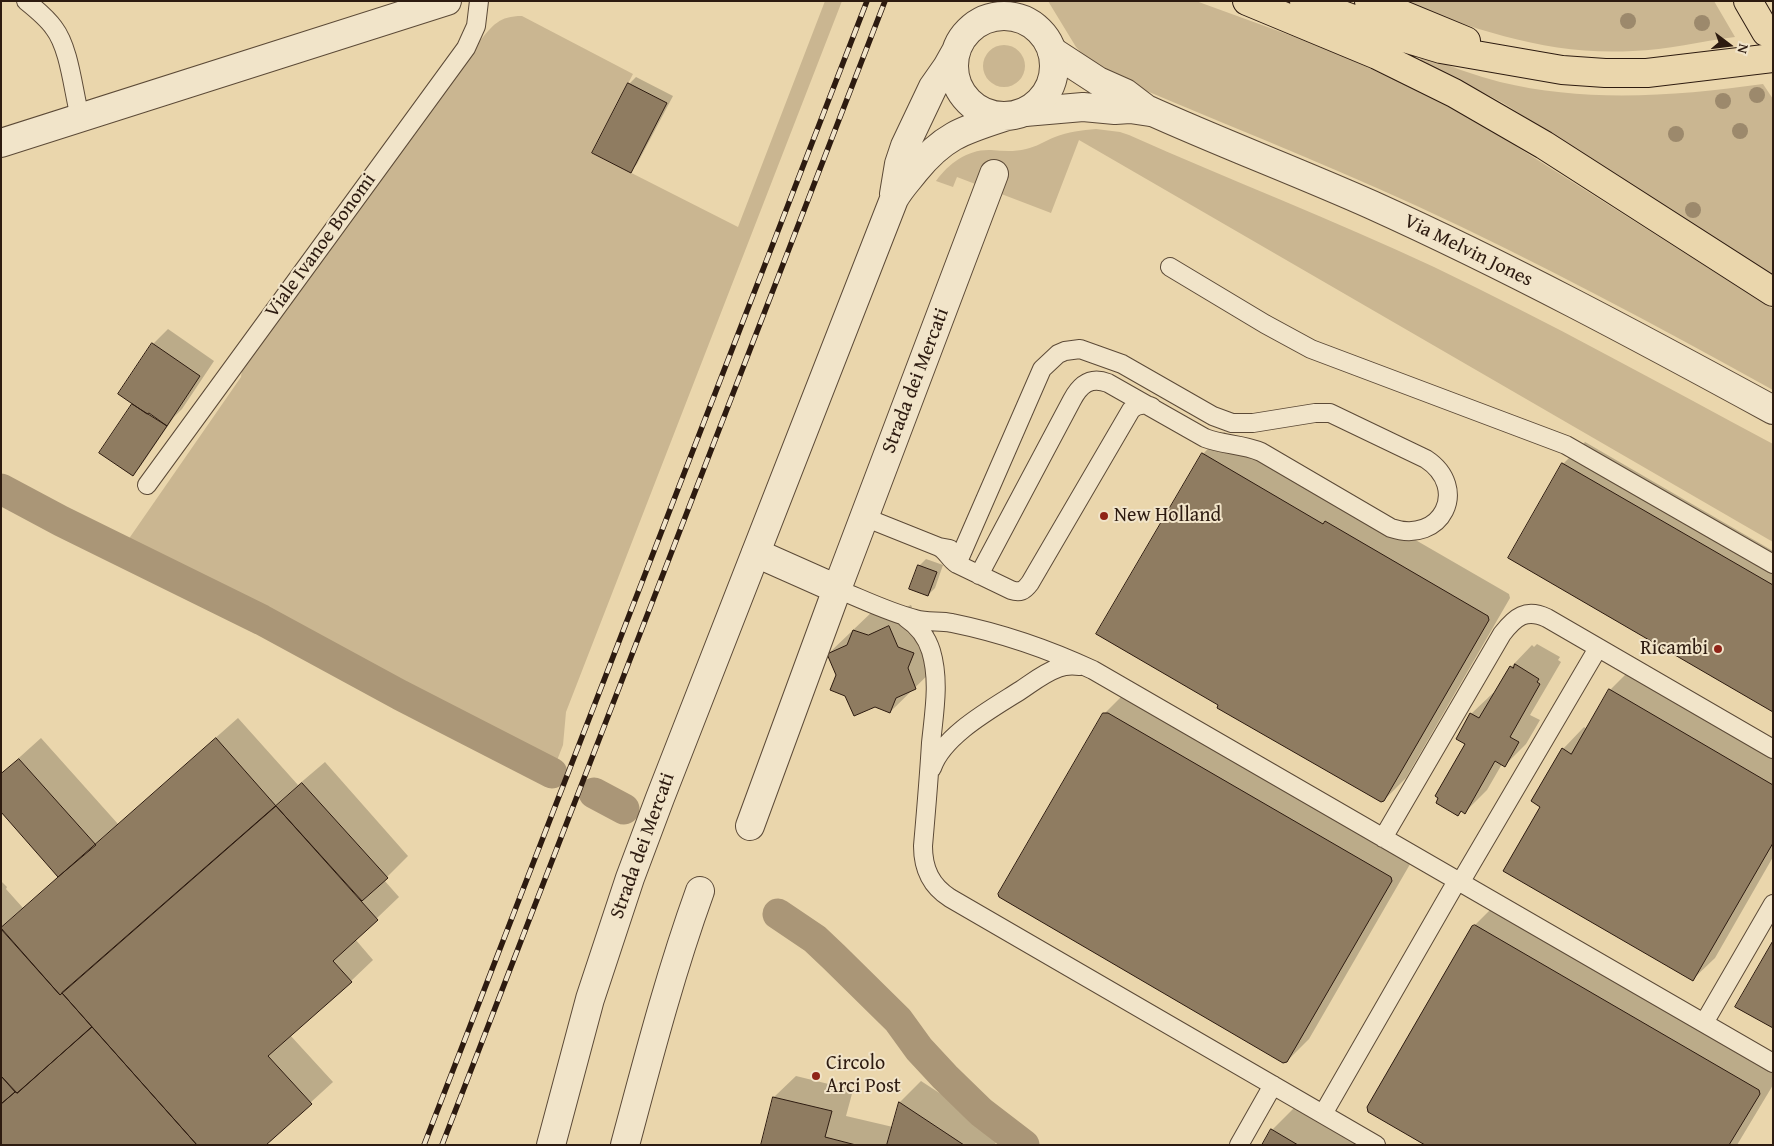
<!DOCTYPE html>
<html>
<head>
<meta charset="utf-8">
<style>
	body { margin:0 }
	#map { position:relative; width:1774px; height:1146px; overflow:hidden; background:#ead6ac; font-family:"Gentium Book Plus",serif }
	canvas { display:block }
	.frame { position:absolute; inset:0; border:2px solid #2d1b10; pointer-events:none }
	.north { position:absolute; left:1704px; top:20px; width:50px; height:50px; -webkit-text-stroke:4px #f1e4c9; paint-order:stroke; rotate:105deg; font-size:14px; font-weight:700; line-height:20px; text-align:center; color:#2d1b10 }
	.north::after { content:''; display:block; margin:auto; width:18px; height:22px; background:#2d1b10; clip-path:polygon(50% 0,100% 100%,50% 72%,0 100%) }
</style>
</head>
<body>
<div id="map">
<canvas width="1774" height="1146"></canvas>
<div class="frame"></div>
<div class="north">N</div>
</div>
<script>
const ctx = document.querySelector('canvas').getContext('2d');
ctx.lineJoin = 'round';
function fillPath(path, color) { ctx.fillStyle = color; ctx.fill(path, 'evenodd'); }
function trace(path, color, width, dash) { ctx.strokeStyle = color; ctx.lineWidth = width; ctx.lineCap = dash ? 'butt' : 'round'; ctx.setLineDash(dash || []); ctx.stroke(path); }
function drawText(font, color, halo, rows, align = 'center') {
  ctx.font = font + ' "Gentium Book Plus",serif'; ctx.lineWidth = 4; ctx.setLineDash([]); ctx.textBaseline = 'middle'; ctx.strokeStyle = halo; ctx.fillStyle = color; for (const [text, x, y, turn = 0] of rows) {
    ctx.save(); ctx.translate(x, y); ctx.rotate((+turn || 0) * Math.PI / 180); ctx.textAlign = isNaN(turn) ? turn : align; if (halo) ctx.strokeText(text, 0, 0); ctx.fillText(text, 0, 0); ctx.restore();
  }
}
const green = new Path2D(`
	M 825,1 L 842,1 L 566,712 L 563,745 L 556,763 C 514,739 469,721 427,699 C 327,646 228,591 128,540 L 241,377 L 243,360 L 479,42 C 493,25 499,16 522,16 L 633,74 L 592,153 L 738,227 Z
	M 1048,1 L 1196,1 L 1303,40 L 1354,61 L 1429,96 L 1492,131 L 1773,309 L 1773,390 C 1656,325 1538,262 1417,206 C 1315,159 1211,119 1107,74 L 1091,63 L 1076,47 Z
	M 1400,1 L 1714,1 L 1735,37 C 1701,41 1667,50 1633,51 C 1550,56 1476,30 1400,1 Z
	M983 66a21 21 0 1 1 42 0a21 21 0 1 1-42 0Z
	M 1424,56 C 1449,66 1474,75 1500,82 C 1586,103 1677,96 1763,84 L 1773,99 L 1773,275 L 1503,103 L 1422,61 L 1420,58 Z
	M 1096,129 L 1120,132 L 1129,135 C 1230,180 1334,220 1434,267 C 1549,322 1661,384 1773,444 L 1773,542 L 1079,140 L 1051,213 L 957,177 L 953,187 L 936,181 C 949,163 968,149 991,150 C 1003,151 1014,152 1026,149 C 1036,147 1045,141 1055,137 C 1068,132 1082,130 1096,129 Z`);
const shadow = new Path2D(`
	M 636,77 L 673,96 L 637,164 L 631,171 L 629,84 Z
	M 168,329 L 214,361 L 182,409 L 174,417 L 140,467 L 133,474 L 101,452 L 134,403 L 153,344 Z
	M 1224,432 L 1345,503 L 1348,501 L 1509,594 L 1510,598 L 1406,778 L 1384,800 L 1203,454 Z
	M 1585,442 L 1773,551 L 1773,711 L 1563,464 Z
	M 926,559 L 943,565 L 935,588 L 928,595 L 919,566 Z
	M 911,605 L 920,626 L 934,631 L 929,646 L 937,666 L 890,712 L 837,675 L 828,654 L 875,609 L 890,614 Z
	M 1537,644 L 1560,657 L 1558,660 L 1561,662 L 1530,715 L 1540,720 L 1526,744 L 1505,765 L 1502,764 L 1487,790 L 1465,812 L 1462,811 L 1458,815 L 1471,714 L 1493,693 L 1495,694 L 1511,667 L 1532,645 L 1534,647 Z
	M 1631,669 L 1773,751 L 1773,857 L 1715,958 L 1693,979 L 1542,806 L 1563,749 L 1584,727 L 1587,729 L 1610,690 Z
	M 1126,692 L 1413,859 L 1309,1039 L 1287,1061 L 1104,714 Z
	M 238,718 L 298,785 L 325,762 L 408,856 L 384,880 L 399,897 L 355,939 L 373,960 L 351,981 L 290,1035 L 333,1082 L 264,1145 L 1,1145 L 1,881 L 7,887 L 6,889 L 23,908 L 59,876 L 1,774 L 41,738 L 118,824 Z
	M 1495,905 L 1773,1064 L 1773,1085 L 1737,1145 L 1428,1145 L 1473,927 Z
	M 796,1076 L 853,1090 L 846,1116 L 893,1127 L 900,1102 L 921,1081 L 999,1132 L 995,1145 L 762,1145 L 774,1097 Z
	M 1300,1102 L 1374,1145 L 1264,1145 L 1272,1130 Z`);
const canal = new Path2D(`
	M 1,489 L 61,521 L 262,620 L 400,695 L 552,773
	M 594,793 L 624,809
	M 778,914 L 815,939 L 834,957 L 898,1020 L 919,1049 L 945,1077 L 981,1112 L 1024,1145`);
const building = new Path2D(`
	M 628,83 L 667,103 L 631,173 L 592,153 Z
	M 152,343 L 200,376 L 167,426 L 149,413 L 147,414 L 118,394 Z
	M 132,404 L 167,426 L 133,476 L 99,453 Z
	M 1202,453 L 1323,524 L 1325,521 L 1488,616 L 1489,620 L 1384,801 L 1381,802 L 1217,708 L 1218,705 L 1096,634 Z
	M 1562,463 L 1773,585 L 1773,712 L 1508,558 Z
	M 918,565 L 937,572 L 928,596 L 909,589 Z
	M 889,626 L 898,647 L 914,653 L 908,668 L 916,689 L 896,698 L 890,713 L 875,707 L 854,716 L 845,696 L 830,690 L 836,675 L 827,654 L 847,645 L 853,630 L 868,635 Z
	M 1515,664 L 1539,679 L 1537,682 L 1540,684 L 1510,737 L 1519,742 L 1505,767 L 1495,761 L 1465,814 L 1461,811 L 1458,816 L 1436,803 L 1438,798 L 1435,796 L 1465,744 L 1456,739 L 1470,713 L 1479,718 L 1510,666 L 1513,668 Z
	M 1609,689 L 1773,785 L 1773,843 L 1693,981 L 1503,871 L 1540,807 L 1531,801 L 1562,748 L 1571,754 Z
	M 1103,713 L 1108,713 L 1391,877 L 1392,881 L 1287,1062 L 1283,1063 L 999,897 L 998,894 Z
	M 216,738 L 276,806 L 60,995 L 1,928 Z
	M 19,759 L 96,845 L 58,877 L 1,812 L 1,774 Z
	M 302,783 L 388,878 L 362,901 L 276,806 Z
	M 276,806 L 378,920 L 333,961 L 352,982 L 268,1056 L 312,1104 L 266,1145 L 197,1145 L 62,993 Z
	M 1475,925 L 1759,1090 L 1760,1094 L 1729,1145 L 1425,1145 L 1368,1112 L 1367,1107 L 1472,926 Z
	M 1,929 L 60,995 L 62,993 L 92,1027 L 17,1093 L 1,1076 Z
	M 1773,941 L 1773,1028 L 1735,1007 Z
	M 92,1027 L 197,1145 L 1,1145 L 1,1104 L 15,1092 L 17,1093 Z
	M 1,1076 L 15,1092 L 1,1104 Z
	M 773,1097 L 832,1111 L 825,1137 L 856,1145 L 761,1145 Z
	M 899,1102 L 964,1145 L 887,1145 Z
	M 1271,1129 L 1298,1145 L 1262,1145 Z`);
const service = new Path2D(`
	M 26,1 C 36,9 47,18 54,28 C 70,49 73,91 80,117
	M 1170,267 L 1265,324 L 1311,349 L 1566,445 L 1773,564
	M 147,485 L 466,48 L 476,26 L 479,1
	M 864,517 L 939,547 L 950,549
	M 939,547 C 947,551 949,559 957,564 L 1011,590 C 1020,593 1024,591 1030,583 L 1131,410 C 1137,404 1144,403 1152,407
	M 957,564 L 1042,369 L 1058,354 L 1065,351 L 1080,349 L 1122,364 L 1213,416 L 1232,423 L 1253,423 L 1315,413 L 1330,413 L 1426,459 C 1470,488 1442,545 1391,528 L 1261,452 C 1243,444 1223,445 1205,438 L 1108,383 C 1090,376 1080,385 1072,400 L 979,575
	M 837,589 C 862,599 888,612 915,619 C 927,623 940,620 952,623 C 1001,633 1048,649 1093,670 L 1773,1063
	M 906,618 C 918,626 927,638 931,651 C 940,681 934,713 931,743 C 929,777 926,812 923,846 C 923,869 931,886 950,898 L 1376,1145
	M 932,768 C 943,735 993,708 1021,690 C 1033,682 1044,673 1058,668 C 1065,665 1072,665 1080,666
	M 1383,838 L 1502,634 C 1515,617 1526,608 1547,618 L 1773,749
	M 1460,883 L 1598,648
	M 1704,1023 L 1773,904
	M 1323,1114 L 1457,881
	M 1239,1145 L 1273,1085`);
const minor = new Path2D(`
	M 1052,51 L 1098,81 L 1125,93 L 1146,109 C 1221,143 1298,172 1372,205 C 1509,267 1641,338 1773,410
	M 1025,112 L 1083,107 L 1115,110 L 1130,109 L 1150,112
	M 1,143 L 447,1
	M 837,589 L 994,174
	M 750,826 L 837,589 L 756,553
	M 625,1145 C 648,1059 670,974 700,891`);
const tertiary = new Path2D(`
	M954 66a50 50 0 1 1 100 0a50 50 0 1 1-100 0Z
	M 894,194 L 899,164 L 905,146 L 933,87 L 947,67 L 956,51
	M 551,1145 L 590,999 L 630,878 L 660,798 L 894,199 C 900,188 908,180 915,171 C 944,135 964,130 1007,116`);
const trunk = new Path2D(`
	M 1247,1 L 1377,55 L 1454,93 L 1544,145 L 1773,292
	M 1304,1 L 1408,39 L 1441,49 L 1562,70 L 1605,73 L 1647,73 L 1773,58
	M 1369,1 L 1466,41
	M 1748,1 L 1766,32`);
const rail = new Path2D(`
	M 424,1145 L 867,1
	M 442,1145 L 885,1`);
const trees = [
	[1628,21],
	[1702,23],
	[1757,95],
	[1723,101],
	[1740,131],
	[1676,134],
	[1693,210]
];
const markers = [
	[1104,516,5,"#8f2418"],
	[1718,649,5,"#8f2418"],
	[816,1076,5,"#8f2418"]
];
const streetNames = [
	["Viale Ivanoe Bonomi",321,246,-54],
	["Via Melvin Jones",1468,251,26],
	["Strada dei Mercati",916,381,-69],
	["Strada dei Mercati",643,846,-70]
];
const poiNames = [
	["New Holland",1114,516],
	["Ricambi",1708,649,"right"],
	["Circolo",826,1064],
	["Arci Post",826,1087]
];
fillPath(green, '#cab691');
fillPath(shadow, '#0003');
trace(canal, '#aa9677', 31);
fillPath(building, '#8f7c61');
trace(building, '#2d1b10', 1);
trace(service, '#5c4a37', 20);
trace(minor, '#5c4a37', 30);
trace(tertiary, '#5c4a37', 30);
trace(trunk, '#2d1b10', 30);
trace(service, '#f1e4c9', 18);
trace(minor, '#f1e4c9', 28);
trace(tertiary, '#f1e4c9', 28);
trace(trunk, '#ead6ac', 28);
trace(rail, '#2d1b10', 5.5);
trace(rail, '#f1e4c9', 4, [11]);
ctx.fillStyle = '#9c896c';
for (const [x, y] of trees) { ctx.beginPath(); ctx.arc(x, y, 8, 0, 2 * Math.PI); ctx.fill(); }
for (const [x, y, r, color] of markers) { const dot = new Path2D(); dot.arc(x, y, r, 0, 2 * Math.PI); ctx.fillStyle = color; ctx.fill(dot); trace(dot, '#f1e4c9', 2); }
drawText('20px', '#2d1b10', '#f1e4c9', streetNames);
drawText('20px', '#2d1b10', '#f1e4c9', poiNames, 'left');
</script>
</body>
</html>
